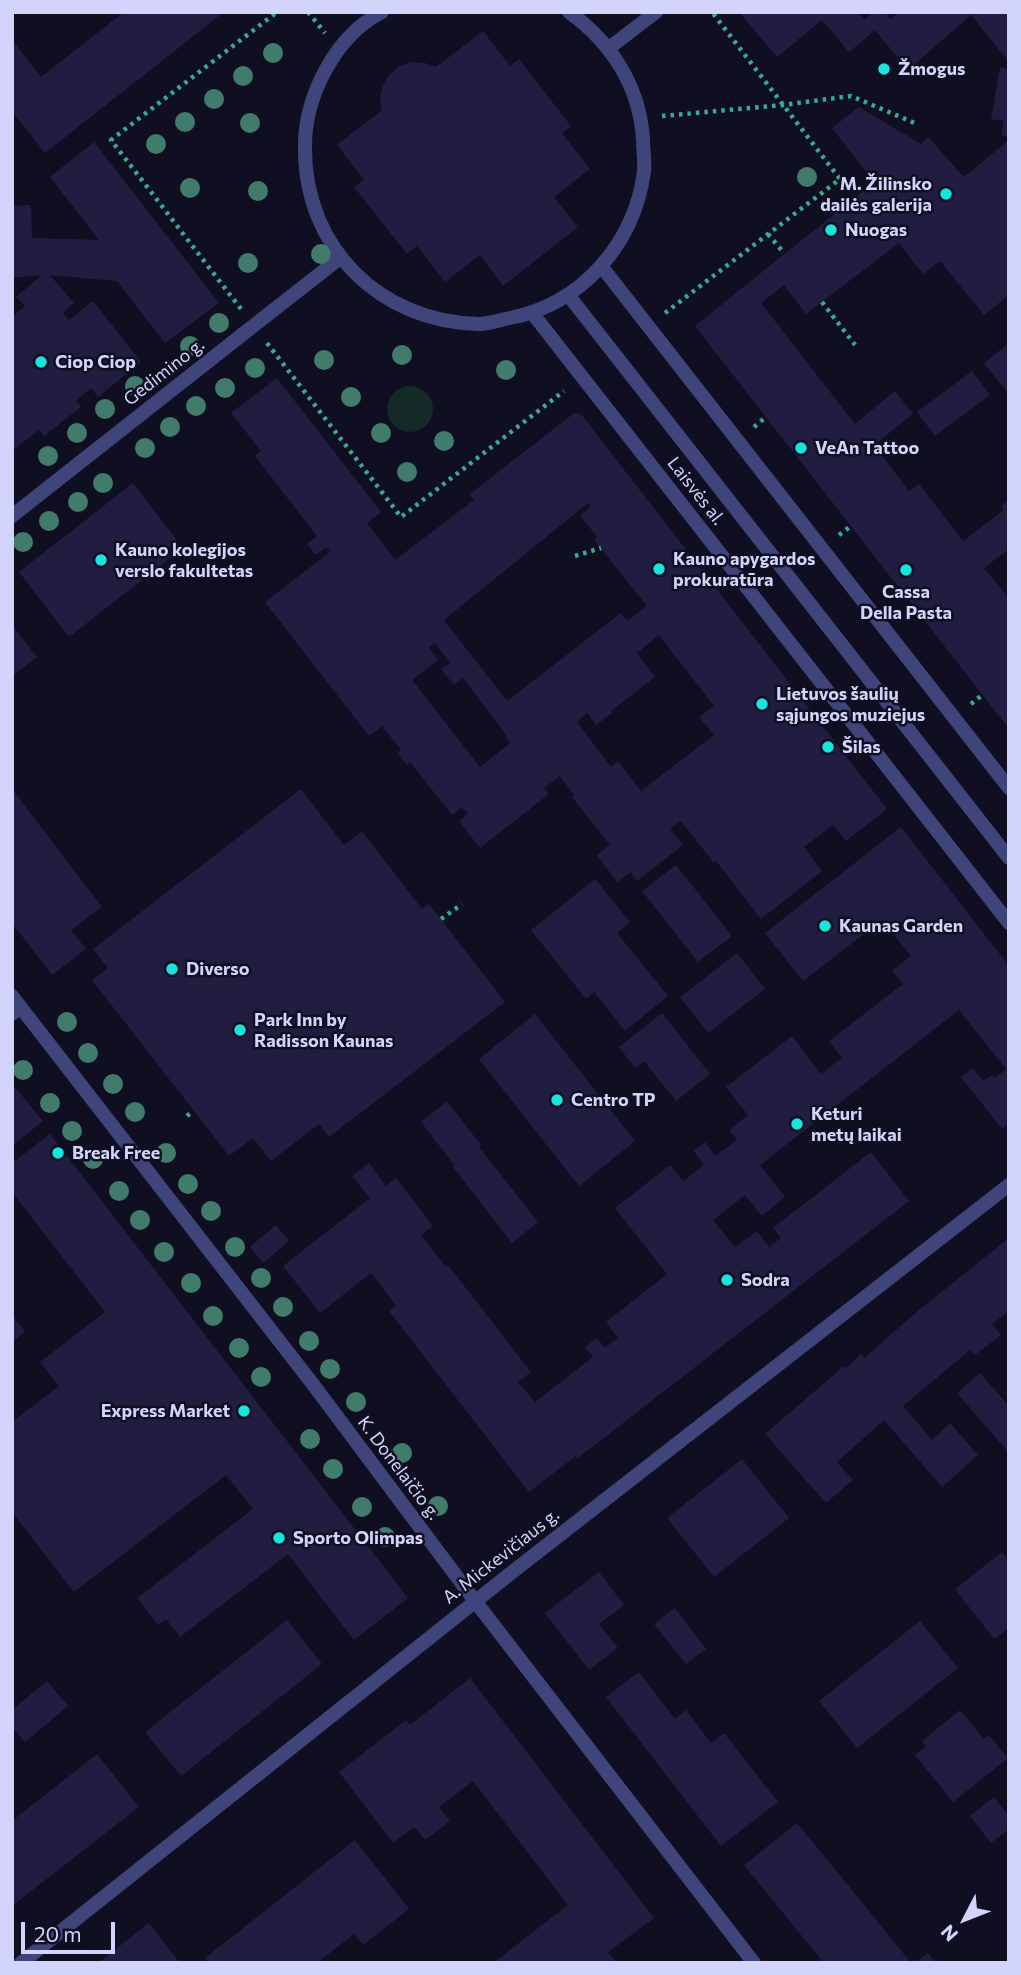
<!DOCTYPE html>
<html>
<head>
<meta charset="utf-8">
<style>
	body { margin:0 }
	#map { position:relative; width:1021px; height:1975px; overflow:hidden; background:#100f21; font-family:Commissioner,sans-serif }
	canvas { display:block }
	.frame { position:absolute; inset:0; border:14px solid #d3d4fb; pointer-events:none }
	.north { position:absolute; left:930px; top:1884px; width:70px; height:70px; -webkit-text-stroke:5px #100f21; paint-order:stroke; rotate:228deg; font-size:19px; font-weight:700; line-height:28px; text-align:center; color:#d3d4fb }
	.north::after { content:''; display:block; margin:auto; width:24px; height:32px; background:#d3d4fb; clip-path:polygon(50% 0,100% 100%,50% 72%,0 100%) }
	.scale { position:absolute; left:21px; top:1922px; width:94px; height:32px; box-sizing:border-box; border:4px solid #d3d4fb; border-top:0; padding-left:9px; font-size:21px; line-height:24px; white-space:nowrap; color:#d3d4fb; -webkit-text-stroke:5px #100f21; paint-order:stroke }
</style>
</head>
<body>
<div id="map">
<canvas width="1021" height="1975"></canvas>
<div class="frame"></div>
<div class="north">N</div>
<div class="scale">20 m</div>
</div>
<script>
const ctx = document.querySelector('canvas').getContext('2d');
ctx.lineJoin = 'round';
function fillPath(path, color) { ctx.fillStyle = color; ctx.fill(path, 'evenodd'); }
function trace(path, color, width, dash) { ctx.strokeStyle = color; ctx.lineWidth = width; ctx.lineCap = dash ? 'butt' : 'round'; ctx.setLineDash(dash || []); ctx.stroke(path); }
function drawText(font, color, halo, rows, align = 'center') {
  ctx.font = font + ' Commissioner,sans-serif'; ctx.lineWidth = 5; ctx.setLineDash([]); ctx.textBaseline = 'middle'; ctx.strokeStyle = halo; ctx.fillStyle = color; for (const [text, x, y, turn = 0] of rows) {
    ctx.save(); ctx.translate(x, y); ctx.rotate((+turn || 0) * Math.PI / 180); ctx.textAlign = isNaN(turn) ? turn : align; if (halo) ctx.strokeText(text, 0, 0); ctx.fillText(text, 0, 0); ctx.restore();
  }
}
const green = new Path2D(`
	M387 409a23 23 0 1 1 46 0a23 23 0 1 1-46 0Z`);
const building = new Path2D(`
	M 124,12 L 224,12 L 45,153 L 12,111 L 12,40 L 41,77 Z
	M 739,12 L 858,12 L 864,20 L 874,12 L 885,12 L 890,19 L 899,12 L 1009,12 L 1009,62 L 971,15 L 908,70 L 875,30 L 849,52 L 822,20 L 777,57 Z
	M 483,31 L 510,66 L 519,59 L 571,126 L 562,133 L 590,169 L 554,197 L 578,227 L 503,286 L 480,255 L 445,282 L 417,246 L 407,254 L 354,187 L 364,180 L 337,145 L 382,110 L 380,97 L 383,85 L 390,74 L 399,66 L 412,62 L 425,63 L 436,67 Z
	M 1000,67 L 1009,70 L 1009,137 L 1001,135 L 1004,121 L 991,119 Z
	M 859,107 L 921,144 L 928,137 L 964,177 L 1009,140 L 1009,295 L 984,315 L 940,261 L 923,274 L 899,243 L 806,314 L 784,285 L 761,303 L 855,424 L 895,391 L 913,414 L 874,445 L 909,491 L 919,484 L 963,541 L 1004,510 L 1001,506 L 1009,500 L 1009,549 L 984,568 L 1009,598 L 1009,729 L 695,326 L 874,182 L 832,128 Z
	M 94,142 L 219,303 L 165,343 L 117,281 L 50,275 L 74,303 L 63,313 L 69,320 L 93,301 L 141,362 L 98,397 L 91,388 L 76,401 L 81,407 L 44,436 L 39,430 L 12,451 L 12,317 L 25,306 L 16,297 L 42,275 L 12,278 L 12,206 L 31,205 L 32,238 L 99,240 L 50,177 Z
	M 1009,343 L 1009,390 L 1007,392 L 984,363 Z
	M 972,371 L 990,395 L 935,436 L 917,412 Z
	M 277,378 L 381,512 L 367,523 L 395,560 L 474,500 L 470,494 L 574,413 L 581,414 L 887,809 L 846,841 L 833,825 L 804,847 L 822,871 L 761,919 L 716,861 L 714,863 L 681,821 L 670,829 L 683,845 L 637,881 L 631,872 L 617,882 L 597,855 L 610,845 L 572,797 L 574,795 L 560,776 L 544,788 L 549,794 L 480,848 L 459,821 L 468,814 L 462,807 L 452,815 L 410,762 L 407,765 L 398,753 L 401,750 L 382,726 L 369,736 L 265,602 L 330,552 L 326,547 L 316,555 L 307,544 L 317,536 L 255,456 L 261,451 L 231,413 ZM 588,503 L 591,507 L 580,515 L 597,537 L 594,540 L 647,606 L 627,621 L 621,613 L 507,701 L 444,620 ZM 659,635 L 714,706 L 699,717 L 714,735 L 641,791 L 618,761 L 611,767 L 577,722 L 587,713 L 596,725 L 612,713 L 611,711 L 655,677 L 637,653 ZM 435,643 L 450,663 L 441,669 L 454,685 L 463,678 L 507,736 L 505,737 L 510,743 L 480,767 L 412,680 L 438,660 L 429,648 Z
	M 133,483 L 183,548 L 69,637 L 19,572 Z
	M 12,625 L 37,657 L 12,676 Z
	M 12,789 L 102,907 L 71,930 L 86,949 L 52,975 L 12,923 Z
	M 301,789 L 344,845 L 362,831 L 422,909 L 429,904 L 505,1002 L 329,1137 L 319,1124 L 271,1161 L 253,1138 L 229,1156 L 92,980 L 108,968 L 93,949 Z
	M 901,827 L 1009,966 L 1009,1124 L 1002,1129 L 961,1077 L 973,1068 L 983,1081 L 992,1075 L 995,1078 L 1006,1069 L 959,1010 L 760,1165 L 785,1197 L 762,1216 L 745,1195 L 713,1220 L 735,1247 L 757,1231 L 769,1247 L 781,1238 L 773,1228 L 871,1152 L 909,1201 L 578,1458 L 576,1456 L 529,1492 L 389,1311 L 396,1305 L 371,1273 L 320,1313 L 283,1266 L 370,1198 L 352,1176 L 369,1163 L 386,1186 L 396,1178 L 433,1226 L 421,1235 L 446,1267 L 448,1265 L 531,1372 L 518,1382 L 535,1402 L 593,1357 L 585,1347 L 597,1338 L 605,1348 L 618,1338 L 606,1322 L 667,1274 L 615,1208 L 670,1165 L 683,1181 L 704,1165 L 694,1151 L 705,1142 L 715,1156 L 737,1140 L 729,1130 L 748,1115 L 726,1087 L 792,1036 L 821,1074 L 842,1058 L 829,1041 L 903,984 L 892,971 L 911,956 L 882,920 L 803,981 L 765,933 Z
	M 676,865 L 732,936 L 698,962 L 642,891 Z
	M 595,879 L 630,922 L 617,933 L 668,996 L 625,1031 L 594,992 L 586,999 L 531,930 Z
	M 737,953 L 765,989 L 708,1033 L 680,997 Z
	M 662,1013 L 710,1074 L 676,1101 L 644,1061 L 635,1068 L 619,1047 Z
	M 535,1014 L 635,1141 L 579,1186 L 479,1059 Z
	M 12,1084 L 43,1121 L 12,1146 Z
	M 447,1101 L 481,1145 L 479,1147 L 538,1222 L 512,1243 L 453,1167 L 455,1166 L 421,1122 Z
	M 50,1134 L 408,1598 L 354,1640 L 288,1554 L 180,1637 L 166,1619 L 158,1625 L 137,1598 L 253,1509 L 226,1475 L 74,1592 L 12,1512 L 12,1422 L 59,1386 L 40,1362 L 105,1312 L 12,1192 L 12,1163 Z
	M 276,1225 L 289,1241 L 263,1263 L 250,1247 Z
	M 1009,1238 L 1009,1311 L 992,1324 L 1001,1335 L 975,1355 L 970,1350 L 903,1406 L 932,1440 L 950,1423 L 978,1455 L 942,1487 L 884,1420 L 837,1462 L 853,1480 L 826,1503 L 765,1434 L 844,1366 L 846,1368 L 861,1354 L 864,1358 L 919,1310 Z
	M 12,1315 L 25,1331 L 12,1342 Z
	M 980,1373 L 1009,1406 L 1009,1453 L 957,1393 Z
	M 742,1459 L 789,1518 L 714,1577 L 667,1518 Z
	M 1002,1552 L 1009,1560 L 1009,1628 L 994,1639 L 955,1589 Z
	M 599,1572 L 624,1605 L 599,1624 L 618,1648 L 589,1670 L 545,1613 Z
	M 675,1608 L 706,1649 L 686,1664 L 654,1624 Z
	M 287,1620 L 322,1664 L 181,1776 L 145,1732 Z
	M 920,1621 L 958,1668 L 857,1748 L 819,1701 Z
	M 639,1672 L 675,1719 L 686,1710 L 711,1743 L 724,1733 L 778,1802 L 721,1846 L 606,1697 Z
	M 470,1678 L 654,1918 L 608,1952 L 617,1963 L 493,1963 L 568,1905 L 473,1781 L 439,1807 L 450,1821 L 425,1840 L 414,1827 L 393,1843 L 339,1772 L 406,1720 L 410,1725 Z
	M 47,1681 L 68,1706 L 25,1742 L 12,1727 L 12,1710 Z
	M 960,1710 L 984,1739 L 989,1735 L 1008,1758 L 953,1802 L 915,1755 L 926,1746 L 922,1741 Z
	M 97,1754 L 139,1807 L 12,1906 L 12,1821 Z
	M 994,1797 L 1009,1816 L 1009,1829 L 991,1843 L 970,1816 Z
	M 797,1823 L 848,1885 L 911,1963 L 824,1963 L 744,1865 Z
	M 355,1840 L 409,1909 L 363,1945 L 354,1934 L 317,1963 L 209,1963 L 205,1958 Z
	M 149,1923 L 180,1963 L 98,1963 Z
	M 928,1953 L 936,1963 L 915,1963 Z`);
const path = new Path2D(`
	M 308,12 L 325,33
	M 662,116 L 783,105 L 851,96 L 917,124
	M 768,234 L 784,253
	M 822,302 L 855,345
	M 241,309 L 111,140 L 277,12
	M 665,313 L 840,179 L 712,12
	M 267,343 L 401,517 L 564,391
	M 754,427 L 766,417
	M 839,535 L 851,526
	M 575,556 L 601,548
	M 971,704 L 982,695
	M 441,919 L 462,904
	M 187,1116 L 193,1111`);
const pedestrian = new Path2D(`
	M 382,12 C 335,36 304,97 305,149 C 305,248 380,322 479,324 C 489,324 500,320 510,318 C 582,304 634,244 644,172 C 645,162 643,150 643,140 C 640,87 612,43 569,12
	M 609,48 L 656,12
	M 602,267 L 1009,788
	M 569,296 L 1009,858
	M 533,314 L 1009,923
	M 243,334 L 340,258`);
const minor = new Path2D(`
	M 12,516 L 243,334
	M 12,1014 L 20,1007
	M 21,1963 L 511,1573 L 1009,1185`);
const tertiary = new Path2D(`
	M 12,996 L 315,1387 L 475,1601 L 754,1963`);
const trees = [
	[273,53],
	[243,76],
	[214,99],
	[185,122],
	[250,123],
	[156,144],
	[807,177],
	[190,188],
	[258,191],
	[321,254],
	[248,263],
	[219,323],
	[190,346],
	[402,355],
	[324,360],
	[255,368],
	[506,370],
	[135,386],
	[225,388],
	[351,397],
	[196,406],
	[105,409],
	[170,427],
	[77,433],
	[381,433],
	[444,441],
	[145,448],
	[48,456],
	[407,472],
	[103,483],
	[78,502],
	[49,521],
	[23,542],
	[67,1022],
	[88,1053],
	[23,1070],
	[113,1084],
	[50,1103],
	[135,1112],
	[72,1131],
	[166,1153],
	[93,1159],
	[188,1184],
	[119,1191],
	[211,1211],
	[140,1220],
	[235,1247],
	[164,1252],
	[261,1278],
	[191,1283],
	[283,1307],
	[213,1316],
	[309,1341],
	[239,1348],
	[330,1369],
	[261,1377],
	[356,1402],
	[310,1439],
	[402,1453],
	[333,1469],
	[438,1506],
	[362,1507],
	[385,1537]
];
const markers = [
	[884,69,7,"#16e4dd"],
	[946,194,7,"#16e4dd"],
	[831,230,7,"#16e4dd"],
	[41,362,7,"#16e4dd"],
	[801,448,7,"#16e4dd"],
	[101,560,7,"#16e4dd"],
	[659,569,7,"#16e4dd"],
	[906,570,7,"#16e4dd"],
	[762,704,7,"#16e4dd"],
	[828,747,7,"#16e4dd"],
	[825,926,7,"#16e4dd"],
	[172,969,7,"#16e4dd"],
	[240,1030,7,"#16e4dd"],
	[557,1100,7,"#16e4dd"],
	[797,1124,7,"#16e4dd"],
	[58,1153,7,"#16e4dd"],
	[727,1280,7,"#16e4dd"],
	[244,1411,7,"#16e4dd"],
	[279,1538,7,"#16e4dd"]
];
const poiNames = [
	["Žmogus",898,69],
	["M. Žilinsko",932,184,"right"],
	["dailės galerija",932,205,"right"],
	["Nuogas",845,230],
	["Ciop Ciop",55,362],
	["VeAn Tattoo",815,448],
	["Kauno kolegijos",115,550],
	["verslo fakultetas",115,571],
	["Kauno apygardos",673,559],
	["prokuratūra",673,580],
	["Cassa",906,592,"center"],
	["Della Pasta",906,613,"center"],
	["Lietuvos šaulių",776,694],
	["sąjungos muziejus",776,715],
	["Šilas",842,747],
	["Kaunas Garden",839,926],
	["Diverso",186,969],
	["Park Inn by",254,1020],
	["Radisson Kaunas",254,1041],
	["Centro TP",571,1100],
	["Keturi",811,1114],
	["metų laikai",811,1135],
	["Break Free",72,1153],
	["Sodra",741,1280],
	["Express Market",230,1411,"right"],
	["Sporto Olimpas",293,1538]
];
const streetNames = [
	["Gedimino g.",164,372,-38],
	["Laisvės al.",696,491,52],
	["K. Donelaičio g.",399,1468,53],
	["A. Mickevičiaus g.",501,1556,-38]
];
fillPath(green, '#132a26');
fillPath(building, '#201d40');
trace(path, '#3aa893', 4.5, [3.5, 5]);
trace(pedestrian, '#3f457b', 14);
trace(minor, '#3f457b', 14);
trace(tertiary, '#3f457b', 14);
ctx.fillStyle = '#407b6c';
for (const [x, y] of trees) { ctx.beginPath(); ctx.arc(x, y, 10, 0, 2 * Math.PI); ctx.fill(); }
for (const [x, y, r, color] of markers) { const dot = new Path2D(); dot.arc(x, y, r, 0, 2 * Math.PI); ctx.fillStyle = color; ctx.fill(dot); trace(dot, '#100f21', 2.5); }
drawText('bold 18px', '#d3d4fb', '#100f21', poiNames, 'left');
drawText('18px', '#d3d4fb', '#100f21', streetNames);
</script>
</body>
</html>
